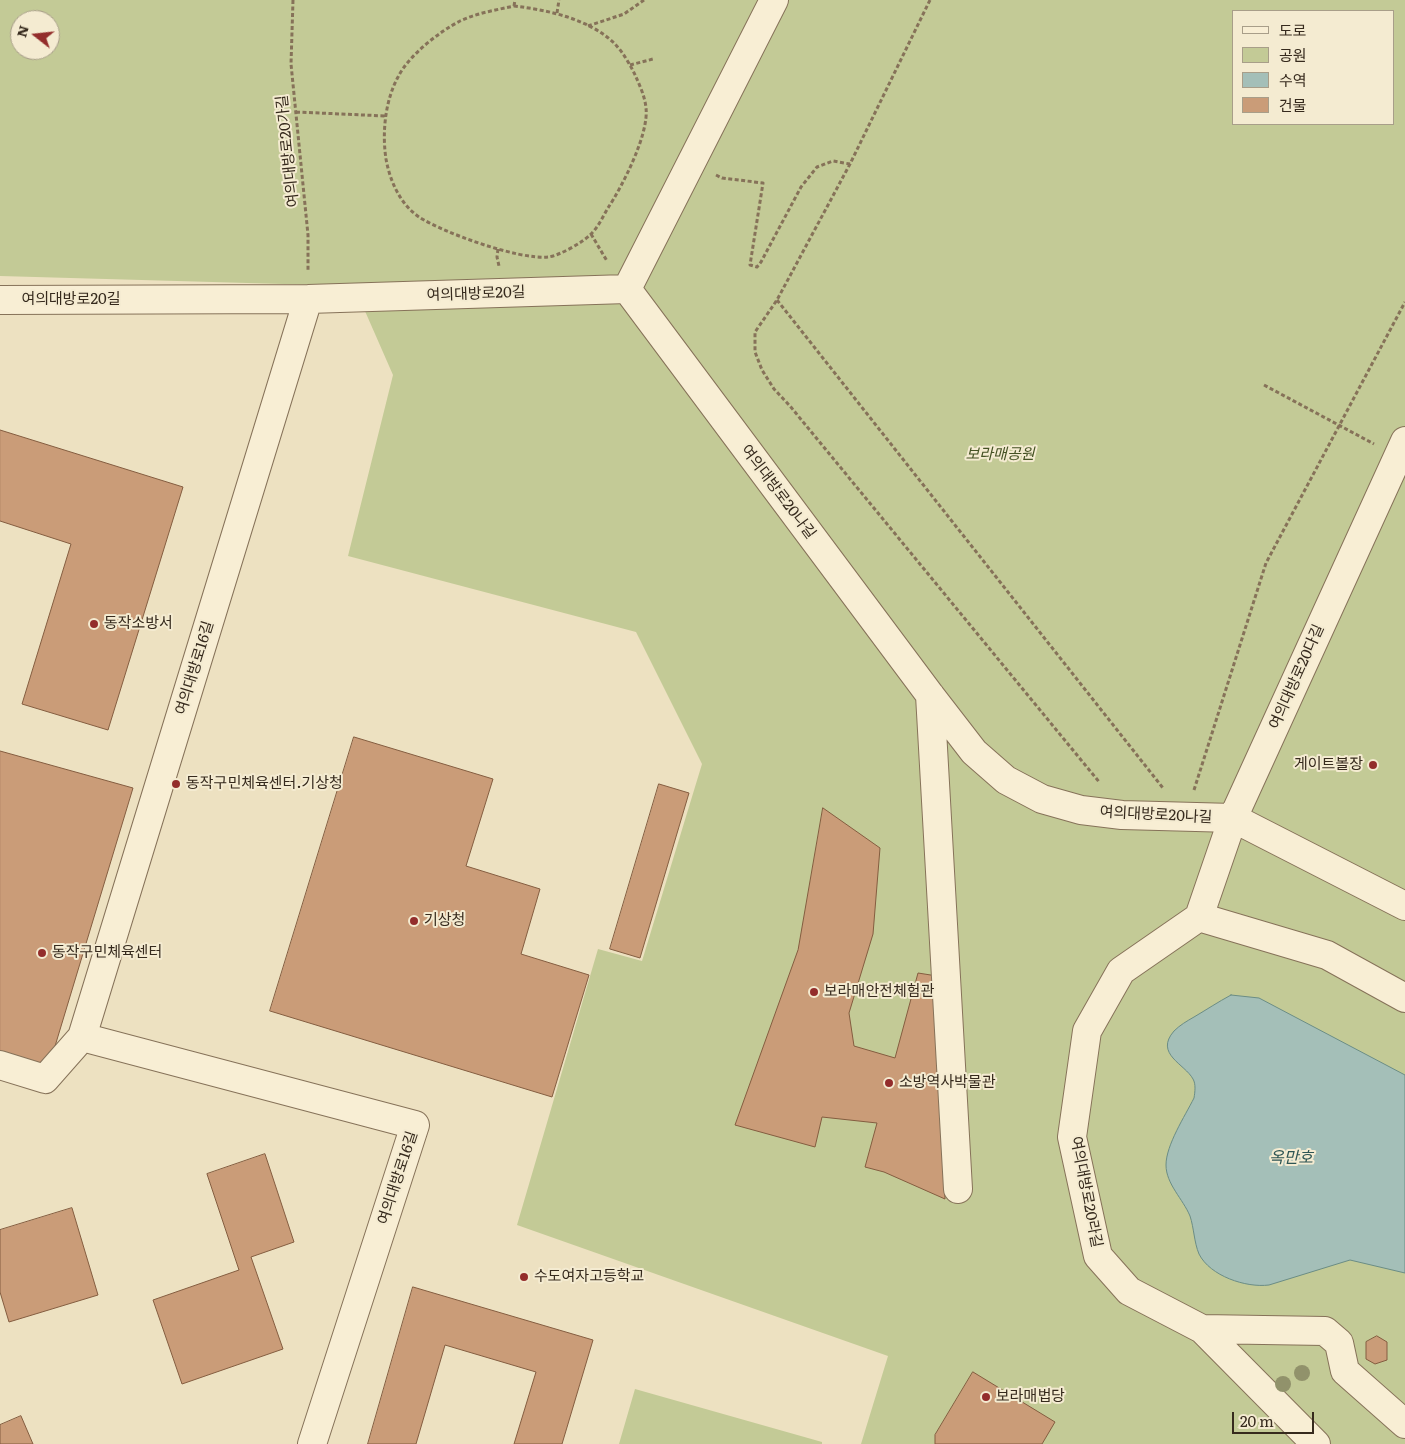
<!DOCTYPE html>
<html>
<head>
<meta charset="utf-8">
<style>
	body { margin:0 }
	#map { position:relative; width:1405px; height:1444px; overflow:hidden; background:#ede1c1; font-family:Literata,"Noto Sans KR",serif }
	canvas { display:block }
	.legend { position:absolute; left:1232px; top:10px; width:162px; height:115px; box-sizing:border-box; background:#f4ebd1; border:1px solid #a89e89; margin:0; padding:6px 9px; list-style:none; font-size:15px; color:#362a1d }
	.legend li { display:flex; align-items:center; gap:10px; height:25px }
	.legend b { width:25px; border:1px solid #a89e89 }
	.north { position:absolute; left:10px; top:10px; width:50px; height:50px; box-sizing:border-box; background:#f4ebd1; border:1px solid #a89e89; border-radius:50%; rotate:286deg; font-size:14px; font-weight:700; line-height:20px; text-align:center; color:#362a1d }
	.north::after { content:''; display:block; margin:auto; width:18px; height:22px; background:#932d2b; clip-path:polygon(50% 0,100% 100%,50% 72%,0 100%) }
	.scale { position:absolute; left:1232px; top:1412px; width:82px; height:22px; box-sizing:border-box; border:2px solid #362a1d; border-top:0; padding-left:6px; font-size:15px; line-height:18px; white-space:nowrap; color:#362a1d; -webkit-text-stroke:4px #f4ebd1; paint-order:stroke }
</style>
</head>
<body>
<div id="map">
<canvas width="1405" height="1444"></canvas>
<ul class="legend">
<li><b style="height:6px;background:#f8eed4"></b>도로</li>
<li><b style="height:14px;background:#c3ca96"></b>공원</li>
<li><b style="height:14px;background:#a4bfb8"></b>수역</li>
<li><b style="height:14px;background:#ca9c78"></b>건물</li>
</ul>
<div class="north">N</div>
<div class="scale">20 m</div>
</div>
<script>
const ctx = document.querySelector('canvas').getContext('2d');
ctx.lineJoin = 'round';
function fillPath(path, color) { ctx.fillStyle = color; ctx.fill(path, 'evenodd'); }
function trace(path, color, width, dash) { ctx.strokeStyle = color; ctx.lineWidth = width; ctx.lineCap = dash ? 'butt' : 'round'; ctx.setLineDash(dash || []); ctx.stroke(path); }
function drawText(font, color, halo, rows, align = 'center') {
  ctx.font = font + ' Literata,"Noto Sans KR",serif'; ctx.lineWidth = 4; ctx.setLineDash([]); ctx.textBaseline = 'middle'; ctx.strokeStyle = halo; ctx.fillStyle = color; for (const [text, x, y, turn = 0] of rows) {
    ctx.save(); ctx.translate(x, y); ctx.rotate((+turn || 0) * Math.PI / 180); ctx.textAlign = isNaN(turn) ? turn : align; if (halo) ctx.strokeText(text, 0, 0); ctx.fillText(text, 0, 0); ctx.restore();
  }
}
const green = new Path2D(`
	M 0,0 L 1405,0 L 1405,1444 L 861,1444 L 888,1356 L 517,1225 L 598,949 L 642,961 L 702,764 L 636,632 L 348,556 L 393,375 L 354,286 L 0,276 ZM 1234,11 L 1394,11 L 1394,124 L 1234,124 ZM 20,20 L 50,20 L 50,50 L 20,50 Z
	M 635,1389 L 822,1442 L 822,1444 L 619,1444 Z`);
const water = new Path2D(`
	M 1231,995 L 1259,998 L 1405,1075 L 1405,1273 L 1350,1260 L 1269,1285 C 1246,1288 1210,1276 1199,1254 C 1194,1242 1194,1228 1190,1216 C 1183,1199 1166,1184 1166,1165 C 1166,1145 1185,1116 1194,1098 C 1195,1092 1196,1084 1193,1079 C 1185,1064 1154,1054 1174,1031 C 1180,1025 1187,1021 1194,1017 C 1206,1010 1218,1002 1231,995 Z`);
const building = new Path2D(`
	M 0,430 L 183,487 L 108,730 L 22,704 L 71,544 L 0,521 Z
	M 354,737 L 493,779 L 466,866 L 540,889 L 521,954 L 589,975 L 552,1097 L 270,1011 Z
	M 0,751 L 133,788 L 46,1076 L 0,1062 Z
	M 659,784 L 689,793 L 640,958 L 610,949 Z
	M 823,808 L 880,848 L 873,934 L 849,1013 L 854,1046 L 895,1058 L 918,973 L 937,976 L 945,1199 L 884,1172 L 865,1167 L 877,1123 L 822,1117 L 815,1147 L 735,1125 L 798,950 Z
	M 265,1154 L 294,1242 L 251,1257 L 283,1349 L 182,1384 L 153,1300 L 239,1270 L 207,1174 Z
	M 72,1208 L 98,1295 L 9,1322 L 0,1292 L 0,1230 Z
	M 413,1287 L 593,1340 L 562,1444 L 514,1444 L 536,1372 L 445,1345 L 416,1444 L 368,1444 Z
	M 1377,1336 L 1387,1342 L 1387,1360 L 1375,1364 L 1366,1359 L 1366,1342 Z
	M 973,1372 L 1055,1422 L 1042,1444 L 935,1444 L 935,1435 Z
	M 21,1416 L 33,1444 L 0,1444 L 0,1425 Z`);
const path = new Path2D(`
	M 293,0 L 291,64 L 308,235 L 308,271
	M 930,0 L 850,164 L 777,300 L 755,332 L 755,352 L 762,370 L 774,389 L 790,406 L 1100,783
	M 514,6 C 548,10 589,19 614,43 C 623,52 631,66 636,77 C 640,86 645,97 646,108 C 649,134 623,185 608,208 C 603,216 598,228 590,235 C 583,242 559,256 548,257 C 519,260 444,233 419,217 C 400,204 390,181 386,159 C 382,133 385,101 398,77 C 409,55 439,32 460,21 C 477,13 496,10 514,6 Z
	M 514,6 L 515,0
	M 557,13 L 559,0
	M 588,26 L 624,14 L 644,0
	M 630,65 L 653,59
	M 296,112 L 386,116
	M 716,175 L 722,178 L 763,183 L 750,265 L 757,267 L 761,262 L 801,187 L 817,167 L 833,161 L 850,164
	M 591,234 L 607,261
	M 498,249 L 497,257 L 499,266
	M 777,300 L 1163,788
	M 1264,385 L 1374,444
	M 1194,790 L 1266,563 L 1405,302`);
const minor = new Path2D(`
	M 627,289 L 930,695 L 974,752 L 1006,780 L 1042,799 L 1081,810 L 1122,815 L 1233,818 L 1405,906
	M 627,289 L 774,0
	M 308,299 L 82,1037 L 415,1125 L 312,1444
	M 0,300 L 308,299 L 627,289
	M 930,695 L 958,1189
	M 1199,917 L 1121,971 L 1087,1031 L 1072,1137 L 1098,1256 L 1129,1291 L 1202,1329 L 1316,1444
	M 1199,917 L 1233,818 L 1405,441
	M 1199,917 L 1327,955 L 1405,998
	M 0,1065 L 45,1079 L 82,1037
	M 1202,1329 L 1325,1331 L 1339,1343 L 1345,1371 L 1405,1424`);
const trees = [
	[1302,1373],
	[1283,1384]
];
const markers = [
	[94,624,5,"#932d2b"],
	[1373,765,5,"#932d2b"],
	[176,784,5,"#932d2b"],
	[414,921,5,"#932d2b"],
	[42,953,5,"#932d2b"],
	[814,992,5,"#932d2b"],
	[889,1083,5,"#932d2b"],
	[524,1277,5,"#932d2b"],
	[986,1397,5,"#932d2b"]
];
const streetNames = [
	["여의대방로20가길",288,151,-96],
	["여의대방로20길",476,294,-2],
	["여의대방로20길",71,300],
	["여의대방로20나길",778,492,53],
	["여의대방로16길",195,668,-73],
	["여의대방로20다길",1297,677,-66],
	["여의대방로20나길",1156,815,3],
	["여의대방로16길",398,1178,-72],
	["여의대방로20라길",1086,1192,79]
];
const parkNames = [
	["보라매공원",1000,455]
];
const poiNames = [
	["동작소방서",104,624],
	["게이트볼장",1363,765,"right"],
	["동작구민체육센터.기상청",186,784],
	["기상청",424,921],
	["동작구민체육센터",52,953],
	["보라매안전체험관",824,992],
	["소방역사박물관",899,1083],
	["수도여자고등학교",534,1277],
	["보라매법당",996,1397]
];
const waterNames = [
	["옥만호",1291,1158]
];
fillPath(green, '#c3ca96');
fillPath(water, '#a4bfb8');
trace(water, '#6b8d85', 1);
fillPath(building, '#ca9c78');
trace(building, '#845d40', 1);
trace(minor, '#867259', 30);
trace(path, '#867259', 3, [4, 2.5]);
trace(minor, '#f8eed4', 28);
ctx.fillStyle = '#91926b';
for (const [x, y] of trees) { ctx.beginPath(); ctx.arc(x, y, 8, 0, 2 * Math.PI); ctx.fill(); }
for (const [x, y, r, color] of markers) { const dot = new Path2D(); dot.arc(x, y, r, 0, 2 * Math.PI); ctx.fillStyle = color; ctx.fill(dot); trace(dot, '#f4ebd1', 2); }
drawText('15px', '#362a1d', '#f4ebd1', streetNames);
drawText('italic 15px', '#455224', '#f4ebd1', parkNames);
drawText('15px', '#362a1d', '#f4ebd1', poiNames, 'left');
drawText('italic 16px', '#2d5554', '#f4ebd1', waterNames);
</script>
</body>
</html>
